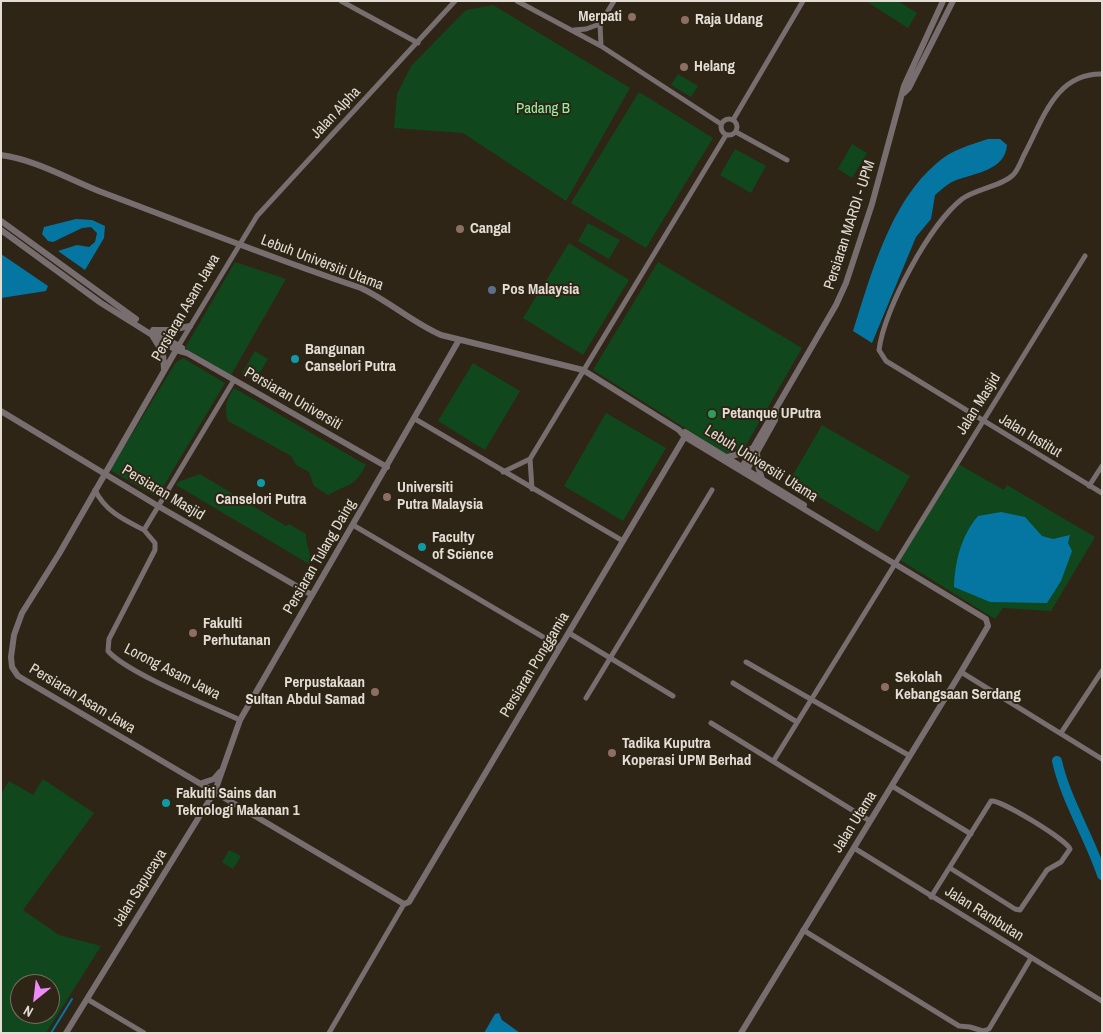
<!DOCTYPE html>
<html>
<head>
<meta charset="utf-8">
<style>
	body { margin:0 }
	#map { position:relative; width:1103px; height:1034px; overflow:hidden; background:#2e2516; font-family:"Archivo Narrow",sans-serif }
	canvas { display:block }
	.frame { position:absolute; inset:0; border:2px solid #e3ddd4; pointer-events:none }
	.north { position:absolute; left:10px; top:974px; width:50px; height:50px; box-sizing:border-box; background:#2e2516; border:1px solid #766f62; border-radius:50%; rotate:209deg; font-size:14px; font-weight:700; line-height:20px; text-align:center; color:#e3ddd4 }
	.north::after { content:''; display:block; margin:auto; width:18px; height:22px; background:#ed8cf9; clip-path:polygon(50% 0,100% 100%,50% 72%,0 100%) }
</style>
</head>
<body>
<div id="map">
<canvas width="1103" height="1034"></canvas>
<div class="frame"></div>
<div class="north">N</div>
</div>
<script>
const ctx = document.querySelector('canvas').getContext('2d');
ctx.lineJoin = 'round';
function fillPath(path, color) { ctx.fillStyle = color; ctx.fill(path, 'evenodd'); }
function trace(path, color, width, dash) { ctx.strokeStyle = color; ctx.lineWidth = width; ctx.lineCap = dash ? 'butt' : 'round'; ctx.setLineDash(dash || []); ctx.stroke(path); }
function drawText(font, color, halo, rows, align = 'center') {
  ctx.font = font + ' "Archivo Narrow",sans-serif'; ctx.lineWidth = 4; ctx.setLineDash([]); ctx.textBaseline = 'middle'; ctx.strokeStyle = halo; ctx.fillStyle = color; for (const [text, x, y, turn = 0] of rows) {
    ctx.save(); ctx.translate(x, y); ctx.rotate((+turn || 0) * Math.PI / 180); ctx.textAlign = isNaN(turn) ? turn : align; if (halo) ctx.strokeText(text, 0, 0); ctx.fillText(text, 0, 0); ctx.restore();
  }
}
const green = new Path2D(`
	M 866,1 L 898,1 L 917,13 L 908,28 Z
	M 493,5 L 630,88 L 566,201 L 463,133 L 394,128 L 397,94 L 411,66 L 466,10 Z
	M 678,74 L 698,86 L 691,97 L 671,85 Z
	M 639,92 L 713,138 L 646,248 L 571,203 Z
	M 852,144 L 867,153 L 852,178 L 838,169 Z
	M 735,149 L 766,166 L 751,193 L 720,175 Z
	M 588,223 L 620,240 L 609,259 L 578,241 Z
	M 569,243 L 629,280 L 583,355 L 523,318 Z
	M 235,262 L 286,279 L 231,375 L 185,348 Z
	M 658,262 L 802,348 L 745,447 L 726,454 L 593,370 Z
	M 255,351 L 268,359 L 255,381 L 242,373 Z
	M 183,358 L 225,383 L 157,497 L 110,470 L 176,362 Z
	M 473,363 L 520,391 L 485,450 L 438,421 Z
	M 234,388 L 366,465 C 354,488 349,483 328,495 L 314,486 L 309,472 L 296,465 L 291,456 L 228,421 C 224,407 226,400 234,388 Z
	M 606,413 L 666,448 L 623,521 L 564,486 Z
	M 822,425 L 910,476 L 878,532 L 790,480 Z
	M 958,464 L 1004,490 L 1007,485 L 1095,537 L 1051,611 L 1003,608 L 995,619 L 900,560 Z
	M 200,474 L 286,526 L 289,524 L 306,534 C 305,545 313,553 309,564 L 176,485 L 178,482 Z
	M 43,779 L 94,813 L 23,910 L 59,935 L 101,946 L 46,1033 L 1,1033 L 1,794 L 9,781 L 33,795 ZM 20,984 L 50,984 L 50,1014 L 20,1014 Z
	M 229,850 L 241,856 L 233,869 L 222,862 Z`);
const water = new Path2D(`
	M 988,139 L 1000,139 L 1007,145 C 1005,171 974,173 954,181 C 947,184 941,190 935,195 L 931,219 L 916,237 L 872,343 L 853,331 C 871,275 890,202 937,163 C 951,150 970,145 988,139 Z
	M 76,219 L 92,220 L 105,226 L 104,238 L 85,270 L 58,251 L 77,245 L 89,247 L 95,242 L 97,233 L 91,227 L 82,228 L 53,242 L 48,241 L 42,234 L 44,227 Z
	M 1,254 L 48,286 L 46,291 L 1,298 Z
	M 1001,512 L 1025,517 L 1042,536 L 1053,539 L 1070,535 L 1068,543 L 1072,551 L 1061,581 L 1047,603 L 990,602 L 954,587 C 955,561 961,536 978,516 Z
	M 499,1013 L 502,1020 L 520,1033 L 484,1033 L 495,1014 Z`);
const stream = new Path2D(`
	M 51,1033 L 72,999`);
const river = new Path2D(`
	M 1057,761 C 1066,801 1089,836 1102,875`);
const minor = new Path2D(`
	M 341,1 L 418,43
	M 517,1 L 601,46 L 721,124
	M 574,30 L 586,29 L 600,24
	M 601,46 L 600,24 L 614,1
	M 1102,74 C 1055,73 1043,120 1024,155 C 1021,161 1018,170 1013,175 C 1002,186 976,189 962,199 C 930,224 884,309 879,350 L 886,361 L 909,375 L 1102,493
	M721 127a8 8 0 1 1 16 0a8 8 0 1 1-16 0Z
	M 733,120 L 803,1
	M 736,132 L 787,160
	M 179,345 L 257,216 L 455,1
	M 234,380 L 144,530 L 155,543 L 155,550 L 109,639 L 108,651 C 127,673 210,706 240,720
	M 415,419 L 623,541
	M 503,472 L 530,459
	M 1089,486 L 1102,466
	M 532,489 L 530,459 L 726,135
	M 95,490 C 105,511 124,520 144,530
	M 353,525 L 560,647
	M 569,633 L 673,696
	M 746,662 L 910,756
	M 961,672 L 1102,759
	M 733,683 L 797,722
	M 586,698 L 712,490
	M 711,723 L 870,821
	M 1061,733 L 1102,671
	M 774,760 L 1085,256
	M 892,786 L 971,834
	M 854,848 L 1102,1001
	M 931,897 L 991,801 C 1000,799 1067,840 1070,849 L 1061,862 L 1047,870 L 1020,910 L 1015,909 L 950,868
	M 803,930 L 959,1026 L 970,1027 L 983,1031 L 989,1029 L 1031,958
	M 87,999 L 144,1033
	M 329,1033 L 404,904`);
const tertiary = new Path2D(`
	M 904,93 L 909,88 L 953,1
	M 1,155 C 37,160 70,180 104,193 C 189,225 274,259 361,288 C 389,301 413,323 441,335 L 583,370 L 679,430 L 685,437 L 986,619 L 988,626 L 961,672 L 741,1033
	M 1,221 L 136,319
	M 1,230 L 101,303 L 176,350 L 187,353 L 387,467
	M 153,330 L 182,348
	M 154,330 L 171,330 L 190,326
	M 153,337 L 163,353 L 164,369
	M 179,345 L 59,554 L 22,613 L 14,635 L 11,657 L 12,667 L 18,676 L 404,904 L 409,902 L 687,433
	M 1,411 L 158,506 L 312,595
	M 685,432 L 804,505
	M 757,453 L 758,466 L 762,479
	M 727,457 L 743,453 L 751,449
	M 744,470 L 747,470 L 775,420 L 776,411
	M 747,473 L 742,467 L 836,305 L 846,283 L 872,204 L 904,86 L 943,1
	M 202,783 L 214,779 L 220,772
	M 66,1033 L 215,791 L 240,720 L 459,340`);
const markers = [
	[632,17,5,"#8d6e63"],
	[685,20,5,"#8d6e63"],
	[684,67,5,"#8d6e63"],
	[460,229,5,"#8d6e63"],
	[492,290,5,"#5c6f8a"],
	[295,359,5,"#0f9aa8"],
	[712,414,5,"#2e9e5b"],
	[261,483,5,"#0f9aa8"],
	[387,497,5,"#8d6e63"],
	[422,547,5,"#0f9aa8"],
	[193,633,5,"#8d6e63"],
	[885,687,5,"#8d6e63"],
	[375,692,5,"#8d6e63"],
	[612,753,5,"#8d6e63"],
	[166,803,5,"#0f9aa8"]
];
const poiNames = [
	["Merpati",622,17,"right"],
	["Raja Udang",695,20],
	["Helang",694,67],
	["Cangal",470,229],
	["Pos Malaysia",502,290],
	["Bangunan",305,350],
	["Canselori Putra",305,367],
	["Petanque UPutra",722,414],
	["Universiti",397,488],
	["Putra Malaysia",397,505],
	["Canselori Putra",261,500,"center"],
	["Faculty",432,538],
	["of Science",432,555],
	["Fakulti",203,624],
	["Perhutanan",203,641],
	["Sekolah",895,678],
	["Kebangsaan Serdang",895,695],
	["Perpustakaan",365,683,"right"],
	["Sultan Abdul Samad",365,700,"right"],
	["Tadika Kuputra",622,744],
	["Koperasi UPM Berhad",622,761],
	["Fakulti Sains dan",176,794],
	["Teknologi Makanan 1",176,811]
];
const parkNames = [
	["Padang B",543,109]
];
const streetNames = [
	["Jalan Alpha",336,113,-47],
	["Persiaran MARDI - UPM",850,225,-72],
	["Lebuh Universiti Utama",322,263,21],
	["Persiaran Asam Jawa",186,308,-60],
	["Persiaran Universiti",293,399,30],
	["Jalan Masjid",979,404,-58],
	["Jalan Institut",1030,436,31],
	["Lebuh Universiti Utama",761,464,32],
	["Persiaran Masjid",163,493,31],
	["Persiaran Tulang Daing",320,557,-60],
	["Persiaran Ponggamia",535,665,-59],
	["Lorong Asam Jawa",172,672,27],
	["Persiaran Asam Jawa",82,699,31],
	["Jalan Utama",855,822,-58],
	["Jalan Sapucaya",140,888,-58],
	["Jalan Rambutan",984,914,32]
];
fillPath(green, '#11471d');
fillPath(water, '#0576a1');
trace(stream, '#0576a1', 2);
trace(river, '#0576a1', 10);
trace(minor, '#786e6f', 5);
trace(tertiary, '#786e6f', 6);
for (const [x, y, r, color] of markers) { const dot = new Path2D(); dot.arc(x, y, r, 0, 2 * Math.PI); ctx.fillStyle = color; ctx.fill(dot); trace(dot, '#2e2516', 2); }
drawText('bold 15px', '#e3ddd4', '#2e2516', poiNames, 'left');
drawText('15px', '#96f0a2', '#2e2516', parkNames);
drawText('15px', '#e3ddd4', '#2e2516', streetNames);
</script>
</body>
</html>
